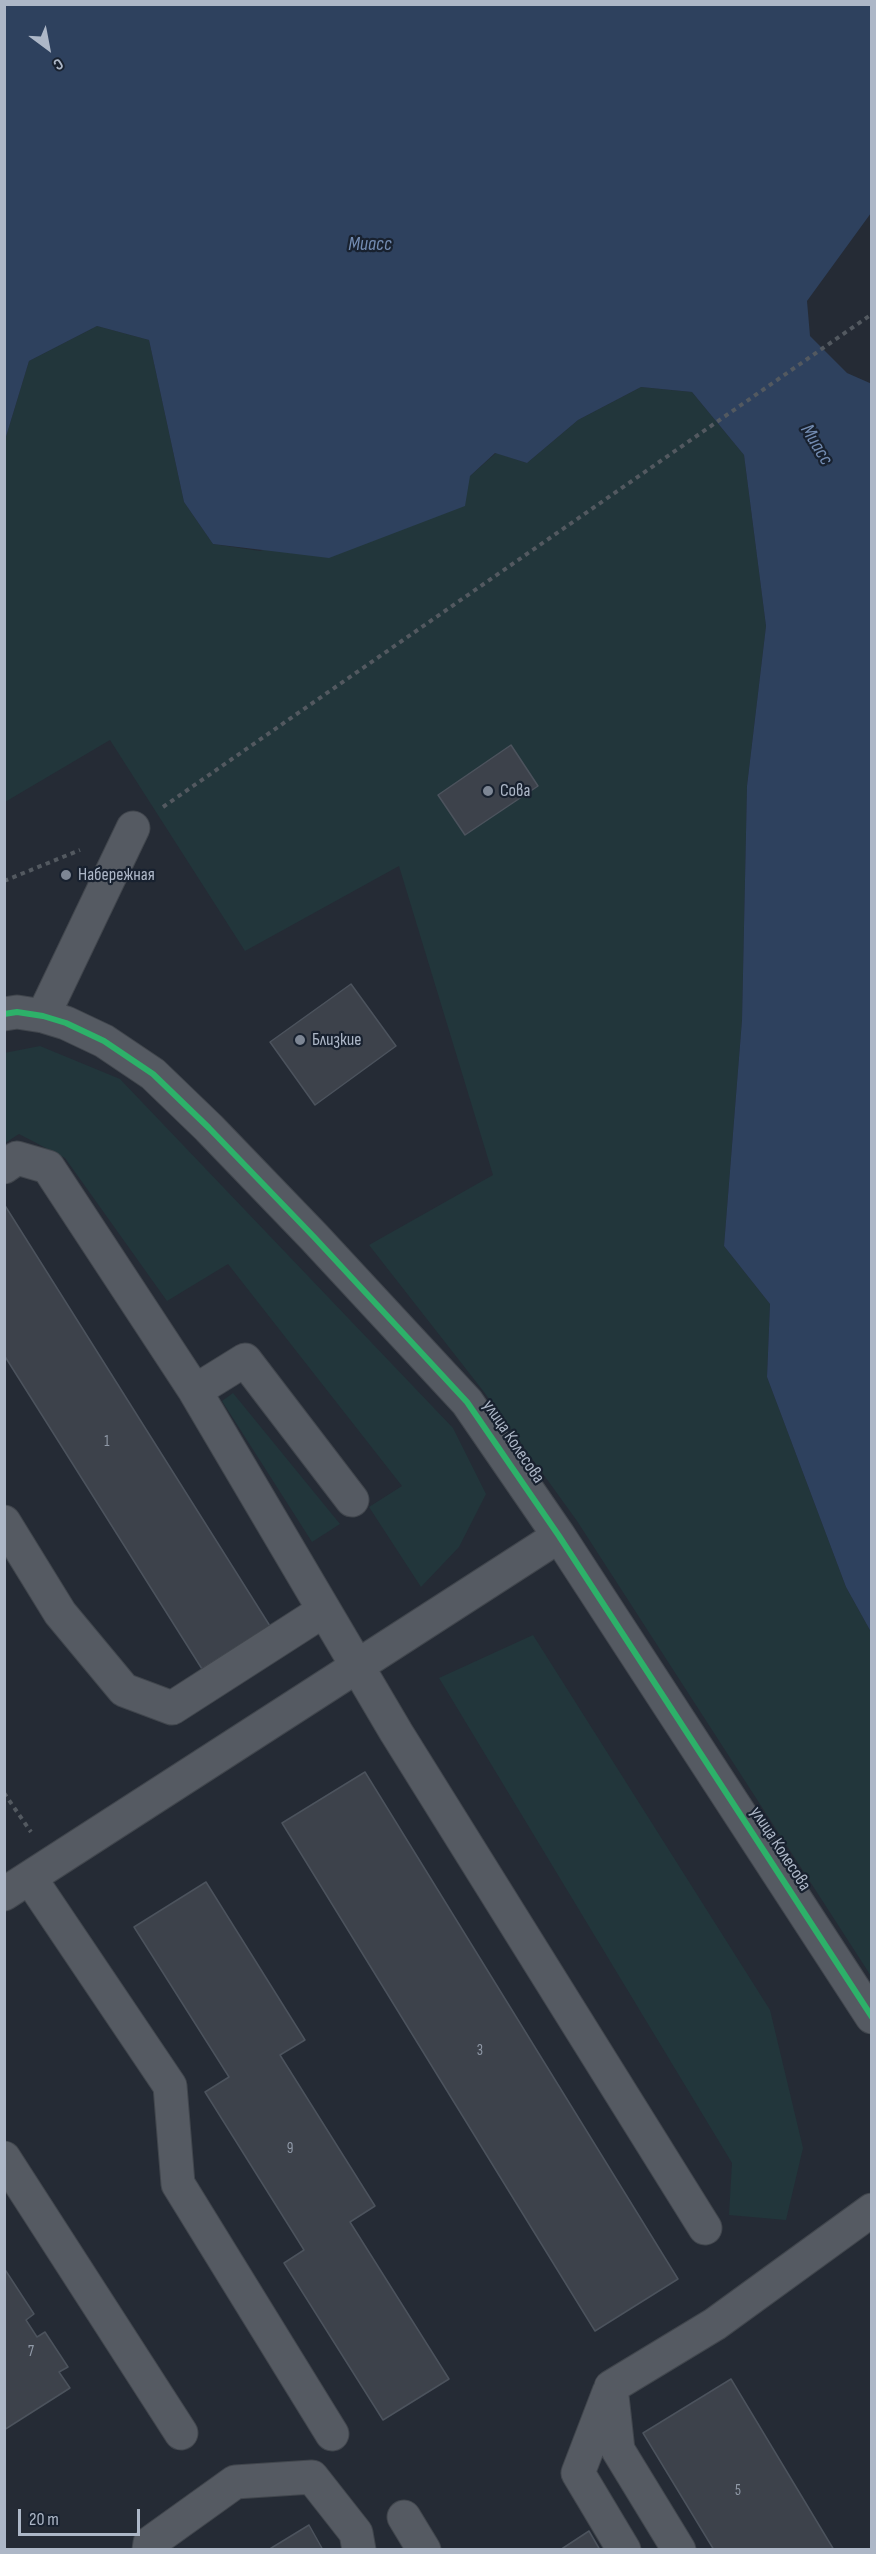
<!DOCTYPE html>
<html>
<head>
<meta charset="utf-8">
<style>
	body { margin:0 }
	#map { position:relative; width:876px; height:2554px; overflow:hidden; background:#252b35; font-family:"Sofia Sans Condensed",sans-serif }
	canvas { display:block }
	.frame { position:absolute; inset:0; border:6px solid #adb7c7; pointer-events:none }
	.north { position:absolute; left:18px; top:18px; width:60px; height:60px; -webkit-text-stroke:4px #18212f; paint-order:stroke; rotate:148deg; font-size:16px; font-weight:700; line-height:24px; text-align:center; color:#adb7c7 }
	.north::after { content:''; display:block; margin:auto; width:21px; height:27px; background:#adb7c7; clip-path:polygon(50% 0,100% 100%,50% 72%,0 100%) }
	.scale { position:absolute; left:18px; top:2509px; width:122px; height:27px; box-sizing:border-box; border:3px solid #adb7c7; border-top:0; padding-left:8px; font-size:18px; line-height:21px; white-space:nowrap; color:#adb7c7; -webkit-text-stroke:4px #18212f; paint-order:stroke }
</style>
</head>
<body>
<div id="map">
<canvas width="876" height="2554"></canvas>
<div class="frame"></div>
<div class="north">С</div>
<div class="scale">20 m</div>
</div>
<script>
const ctx = document.querySelector('canvas').getContext('2d');
ctx.lineJoin = 'round';
function fillPath(path, color) { ctx.fillStyle = color; ctx.fill(path, 'evenodd'); }
function trace(path, color, width, dash) { ctx.strokeStyle = color; ctx.lineWidth = width; ctx.lineCap = dash ? 'butt' : 'round'; ctx.setLineDash(dash || []); ctx.stroke(path); }
function drawText(font, color, halo, rows, align = 'center') {
  ctx.font = font + ' "Sofia Sans Condensed",sans-serif'; ctx.lineWidth = 4.5; ctx.setLineDash([]); ctx.textBaseline = 'middle'; ctx.strokeStyle = halo; ctx.fillStyle = color; for (const [text, x, y, turn = 0] of rows) {
    ctx.save(); ctx.translate(x, y); ctx.rotate((+turn || 0) * Math.PI / 180); ctx.textAlign = isNaN(turn) ? turn : align; if (halo) ctx.strokeText(text, 0, 0); ctx.fillText(text, 0, 0); ctx.restore();
  }
}
const green = new Path2D(`
	M 97,326 L 149,340 L 184,502 L 213,544 L 260,551 L 470,476 L 496,453 L 527,463 L 578,420 L 641,387 L 692,392 L 744,455 L 766,626 L 747,786 L 742,1020 L 724,1246 L 770,1304 L 767,1377 L 846,1587 L 871,1632 L 871,1976 L 577,1521 L 484,1392 L 369,1245 L 493,1175 L 399,866 L 245,951 L 110,740 L 5,802 L 5,440 L 29,361 Z
	M 40,1046 L 120,1079 L 453,1428 L 486,1494 L 459,1547 L 421,1587 L 369,1507 L 402,1486 L 228,1264 L 167,1301 L 65,1158 L 19,1134 L 5,1143 L 4,1053 Z
	M 233,1393 L 340,1524 L 312,1542 L 222,1401 Z
	M 533,1635 L 770,2010 L 803,2148 L 786,2220 L 729,2215 L 732,2163 L 439,1678 Z`);
const water = new Path2D(`
	M 5,4 L 871,5 L 871,213 L 807,301 L 810,336 L 847,373 L 872,384 L 871,1632 L 846,1587 L 767,1377 L 770,1304 L 724,1246 L 742,1020 L 747,786 L 766,626 L 744,455 L 692,392 L 641,387 L 578,420 L 527,463 L 495,453 L 470,476 L 465,506 L 329,558 L 213,544 L 184,502 L 149,340 L 97,326 L 29,361 L 5,440 Z`);
const building = new Path2D(`
	M 511,745 L 538,786 L 465,835 L 438,795 Z
	M 351,984 L 396,1046 L 315,1105 L 270,1042 Z
	M 4,1204 L 270,1626 L 202,1669 L 4,1355 Z
	M 365,1772 L 678,2279 L 595,2331 L 282,1823 Z
	M 206,1882 L 305,2040 L 280,2055 L 375,2206 L 350,2222 L 449,2379 L 383,2420 L 284,2263 L 304,2250 L 205,2092 L 229,2077 L 134,1927 Z
	M 4,2268 L 34,2314 L 26,2320 L 37,2337 L 45,2332 L 68,2367 L 59,2372 L 70,2388 L 4,2430 Z
	M 731,2379 L 834,2550 L 714,2550 L 643,2433 Z
	M 309,2525 L 323,2550 L 268,2550 Z
	M 589,2531 L 600,2550 L 560,2550 Z`);
const path = new Path2D(`
	M 163,807 L 872,314
	M 4,881 L 80,850
	M 4,1793 L 31,1832`);
const minor = new Path2D(`
	M 4,1014 L 17,1012 L 43,1016 L 66,1023 L 104,1041 L 153,1074 L 209,1128 L 314,1237 L 467,1402 L 559,1536 L 872,2017
	M 43,1016 L 133,828
	M 4,1167 L 17,1158 L 48,1167 L 195,1391 L 396,1732 L 705,2228
	M 195,1391 L 245,1360 L 352,1500
	M 4,1522 L 60,1613 L 124,1690 L 172,1708 L 323,1611
	M 30,1878 L 170,2086 L 178,2184 L 332,2434
	M 4,1894 L 559,1536
	M 4,2158 L 181,2433
	M 609,2392 L 578,2473 L 624,2550
	M 404,2517 L 424,2550
	M 149,2550 L 150,2543 L 235,2482 L 312,2477 L 356,2533 L 359,2550
	M 679,2550 L 618,2450 L 611,2387 L 715,2324 L 872,2210`);
const cycleway = new Path2D(`
	M 4,1014 L 17,1012 L 43,1016 L 66,1023 L 104,1041 L 153,1074 L 209,1128 L 314,1237 L 467,1402 L 559,1536 L 872,2017`);
const markers = [
	[488,791,6,"#7d8694"],
	[66,875,6,"#7d8694"],
	[300,1040,6,"#7d8694"]
];
const numberNames = [
	["1",107,1442],
	["3",480,2051],
	["9",290,2149],
	["7",31,2352],
	["5",738,2491]
];
const poiNames = [
	["Сова",500,791],
	["Набережная",78,875],
	["Близкие",312,1040]
];
const streetNames = [
	["улица Колесова",513,1442,56],
	["улица Колесова",780,1849,57]
];
const waterNames = [
	["Миасс",370,245],
	["Миасс",816,445,59]
];
fillPath(green, '#22363b');
fillPath(water, '#2e415e');
fillPath(building, '#3d424b');
trace(building, '#4c535d', 1.5);
trace(minor, '#41464d', 35);
trace(path, '#535960', 4, [4.5, 4.5]);
trace(minor, '#555a62', 33);
trace(cycleway, '#2db169', 6);
for (const [x, y, r, color] of markers) { const dot = new Path2D(); dot.arc(x, y, r, 0, 2 * Math.PI); ctx.fillStyle = color; ctx.fill(dot); trace(dot, '#18212f', 2); }
drawText('15px', '#919aa8', null, numberNames);
drawText('18px', '#adb7c7', '#18212f', poiNames, 'left');
drawText('18px', '#adb7c7', '#18212f', streetNames);
drawText('italic 20px', '#738cb2', '#18212f', waterNames);
</script>
</body>
</html>
